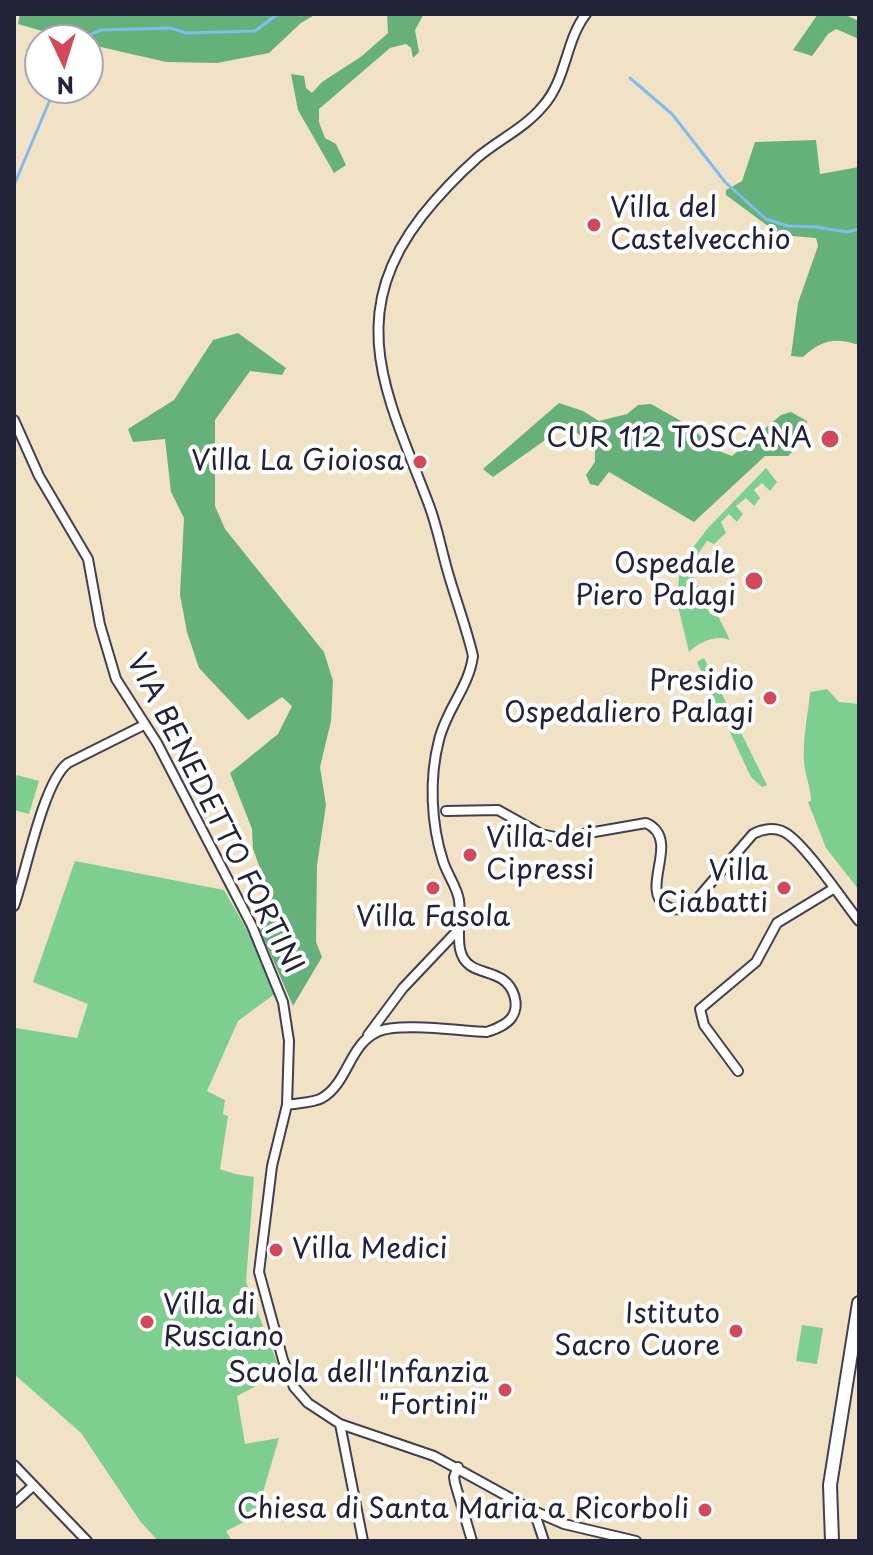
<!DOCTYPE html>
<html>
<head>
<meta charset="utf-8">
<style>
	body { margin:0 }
	#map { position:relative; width:873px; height:1555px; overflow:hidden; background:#f1e2c5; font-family:"Playpen Sans",sans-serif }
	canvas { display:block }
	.frame { position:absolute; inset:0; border:16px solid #22223b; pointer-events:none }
	.north { position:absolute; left:24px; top:24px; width:80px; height:80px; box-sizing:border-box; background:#fff; border:2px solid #a7a7b1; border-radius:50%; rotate:176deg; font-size:22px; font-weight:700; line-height:32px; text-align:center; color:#22223b }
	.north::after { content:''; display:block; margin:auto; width:28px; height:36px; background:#d1495b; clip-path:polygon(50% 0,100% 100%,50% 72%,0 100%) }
</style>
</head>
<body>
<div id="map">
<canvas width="873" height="1555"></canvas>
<div class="frame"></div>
<div class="north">N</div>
</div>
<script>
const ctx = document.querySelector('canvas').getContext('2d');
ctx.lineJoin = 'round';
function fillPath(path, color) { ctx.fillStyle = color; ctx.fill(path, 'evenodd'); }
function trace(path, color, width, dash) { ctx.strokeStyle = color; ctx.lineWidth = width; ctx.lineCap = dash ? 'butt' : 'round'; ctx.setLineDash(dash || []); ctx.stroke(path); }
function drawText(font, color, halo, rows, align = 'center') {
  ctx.font = font + ' "Playpen Sans",sans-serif'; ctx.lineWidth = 8; ctx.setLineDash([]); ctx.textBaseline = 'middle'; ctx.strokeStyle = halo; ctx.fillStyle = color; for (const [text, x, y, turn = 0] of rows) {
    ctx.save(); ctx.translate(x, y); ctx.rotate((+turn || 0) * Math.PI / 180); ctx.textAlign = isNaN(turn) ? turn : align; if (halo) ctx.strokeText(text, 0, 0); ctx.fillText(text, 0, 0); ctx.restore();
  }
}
const green = new Path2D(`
	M 766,468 L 777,482 L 770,491 L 762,483 L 754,490 L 760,498 L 754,506 L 746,498 L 736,506 L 743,514 L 737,522 L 729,514 L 721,522 L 726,533 L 714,544 L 707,541 L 698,554 L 700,558 L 690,569 L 710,614 L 716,612 L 730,640 C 716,634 699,642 689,652 L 677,602 L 679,576 L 684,559 L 708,528 Z
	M 704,658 L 767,785 L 762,787 L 751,777 L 697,662 Z
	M 827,689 L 839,702 L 859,704 L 859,890 L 826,848 L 808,802 L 811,801 C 811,789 807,781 805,769 C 801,747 808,715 810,692 Z
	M 17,775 L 39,781 L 29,814 L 14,810 L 14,786 Z
	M 75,861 L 224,890 L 248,932 L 276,993 L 238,1021 L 207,1091 L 225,1100 L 223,1114 L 228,1116 L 220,1169 L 235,1174 L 254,1177 L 246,1282 L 281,1373 L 237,1396 L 245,1444 L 279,1438 L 256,1516 L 226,1531 L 232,1541 L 158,1541 L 140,1521 L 81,1433 L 14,1374 L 14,1031 L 16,1028 L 77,1038 L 88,1004 L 33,982 Z
	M 802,1325 L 823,1328 L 817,1364 L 796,1361 Z`);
const forest = new Path2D(`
	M 20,14 L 316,14 L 301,23 L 269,53 L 217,63 L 166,62 L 88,44 L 88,40 L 73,40 L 18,24 Z
	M 387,14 L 424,14 L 415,30 L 419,52 L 413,58 L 411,48 L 406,44 L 390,48 L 319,109 L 319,122 L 325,138 L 336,144 L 346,165 L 334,173 L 298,110 L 291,74 L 304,76 L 306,88 L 312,93 L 322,82 L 362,56 L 388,33 Z
	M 818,14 L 843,14 L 859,21 L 859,39 L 836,29 L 828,34 L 812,56 L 793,50 Z
	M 816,140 L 820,174 L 859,167 L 859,345 C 834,337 822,340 803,357 L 791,356 L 798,303 L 818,246 L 816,238 L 780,235 L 726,195 L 726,190 L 742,181 L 755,142 Z
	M 238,333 L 286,368 L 282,375 L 250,371 L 215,420 L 215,506 L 225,529 L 324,652 L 333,681 L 331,721 L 320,767 L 326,805 L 317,865 L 316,942 L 322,957 L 293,1006 L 260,930 L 269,921 L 267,887 L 253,849 L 252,829 L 230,773 L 278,734 L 292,706 L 282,697 L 248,720 L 199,668 L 187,632 L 180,595 L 184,518 L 171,492 L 165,439 L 133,442 L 128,429 L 174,400 L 213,340 Z
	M 559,403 L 583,411 L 599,421 L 627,414 L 638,405 L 651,404 L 688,425 L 716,450 L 732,456 L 781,415 L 791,412 L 807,421 L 806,439 L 788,456 L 765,456 L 694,522 L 609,472 L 598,486 L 590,484 L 586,475 L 595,462 L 595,447 L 576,432 L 558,431 L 493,477 L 483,469 Z`);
const stream = new Path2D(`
	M 78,40 L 101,30 L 170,28 L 186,33 L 255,31 L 278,14
	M 630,78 L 672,114 L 725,182 L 766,219 L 788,226 L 816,227 L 847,232 L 859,229
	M 14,185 L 55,88`);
const street = new Path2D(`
	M 14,420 L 39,476 L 88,559 L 100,625 L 116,679 L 157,743 L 252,926 L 283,1002 L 289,1041 L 287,1105 L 272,1166 L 259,1272 L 283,1360 L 294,1387 L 308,1403 L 340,1424 L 434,1456 L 534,1511 L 564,1524 L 636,1541
	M 446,811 L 498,810 L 541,834 L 560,838 L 646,823 C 655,827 660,834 661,843 C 664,862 646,894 666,906 C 674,911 682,910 691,906 L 753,834 C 762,829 774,827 784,832 C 803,841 843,901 859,921
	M 14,906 C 26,873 43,782 68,763 L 144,725
	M 368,1035 L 403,988 L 459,929
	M 738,1071 L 704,1025 L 700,1009 L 756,962 L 777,923 L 833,889
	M 287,1105 C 298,1103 313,1103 322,1098 C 348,1083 349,1045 377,1032 C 399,1022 460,1031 487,1032 C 495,1029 507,1025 512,1017 C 520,1005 514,987 502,979 C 487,969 465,973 460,949 C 457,933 461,916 459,900 C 457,887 447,874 443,861 C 431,824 429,778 439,740 C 446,710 469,687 473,656 C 466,626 455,598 447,569 C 441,548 437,526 429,505 C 389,399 342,319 422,216 C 438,196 458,175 477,158 C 498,140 525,128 543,106 C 567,79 565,41 586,14
	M 340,1424 L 363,1541
	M 14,1465 L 87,1541
	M 458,1467 L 454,1477 L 455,1483 L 472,1541
	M 14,1503 L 33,1486
	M 534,1511 L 544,1541`);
const primary = new Path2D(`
	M 832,1541 L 830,1485 L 859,1303`);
const markers = [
	[594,225,8,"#d1495b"],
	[830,439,10,"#d1495b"],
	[420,462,8,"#d1495b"],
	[754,581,10,"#d1495b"],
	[770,698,8,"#d1495b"],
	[470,855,8,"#d1495b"],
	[433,888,8,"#d1495b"],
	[784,888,8,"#d1495b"],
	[276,1250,8,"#d1495b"],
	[147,1322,8,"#d1495b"],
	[736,1331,8,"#d1495b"],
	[505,1390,8,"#d1495b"],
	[705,1510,8,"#d1495b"]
];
const poiNames = [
	["Villa del",610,209,"left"],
	["Castelvecchio",610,241,"left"],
	["CUR 112 TOSCANA",812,439],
	["Villa La Gioiosa",404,462],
	["Ospedale",736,565],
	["Piero Palagi",736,597],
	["Presidio",754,682],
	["Ospedaliero Palagi",754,714],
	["Villa dei",486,839,"left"],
	["Cipressi",486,871,"left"],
	["Villa",768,872],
	["Ciabatti",768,904],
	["Villa Fasola",433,918,"center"],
	["Villa Medici",292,1250,"left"],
	["Villa di",163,1306,"left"],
	["Rusciano",163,1338,"left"],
	["Istituto",720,1315],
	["Sacro Cuore",720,1347],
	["Scuola dell'Infanzia",489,1374],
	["\"Fortini\"",489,1406],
	["Chiesa di Santa Maria a Ricorboli",689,1510]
];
const streetNames = [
	["VIA BENEDETTO FORTINI",214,814,63]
];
fillPath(green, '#7ece8f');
fillPath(forest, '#66b17a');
trace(stream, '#7ebcf1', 3);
trace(street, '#413f50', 12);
trace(primary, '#413f50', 16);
trace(street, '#fff', 8);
trace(primary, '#fff', 12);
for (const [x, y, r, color] of markers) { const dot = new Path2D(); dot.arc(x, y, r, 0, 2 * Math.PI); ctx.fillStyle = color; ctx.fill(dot); trace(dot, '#fff', 3); }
drawText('28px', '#22223b', '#fff', poiNames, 'right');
drawText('28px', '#22223b', '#fff', streetNames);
</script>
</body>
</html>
